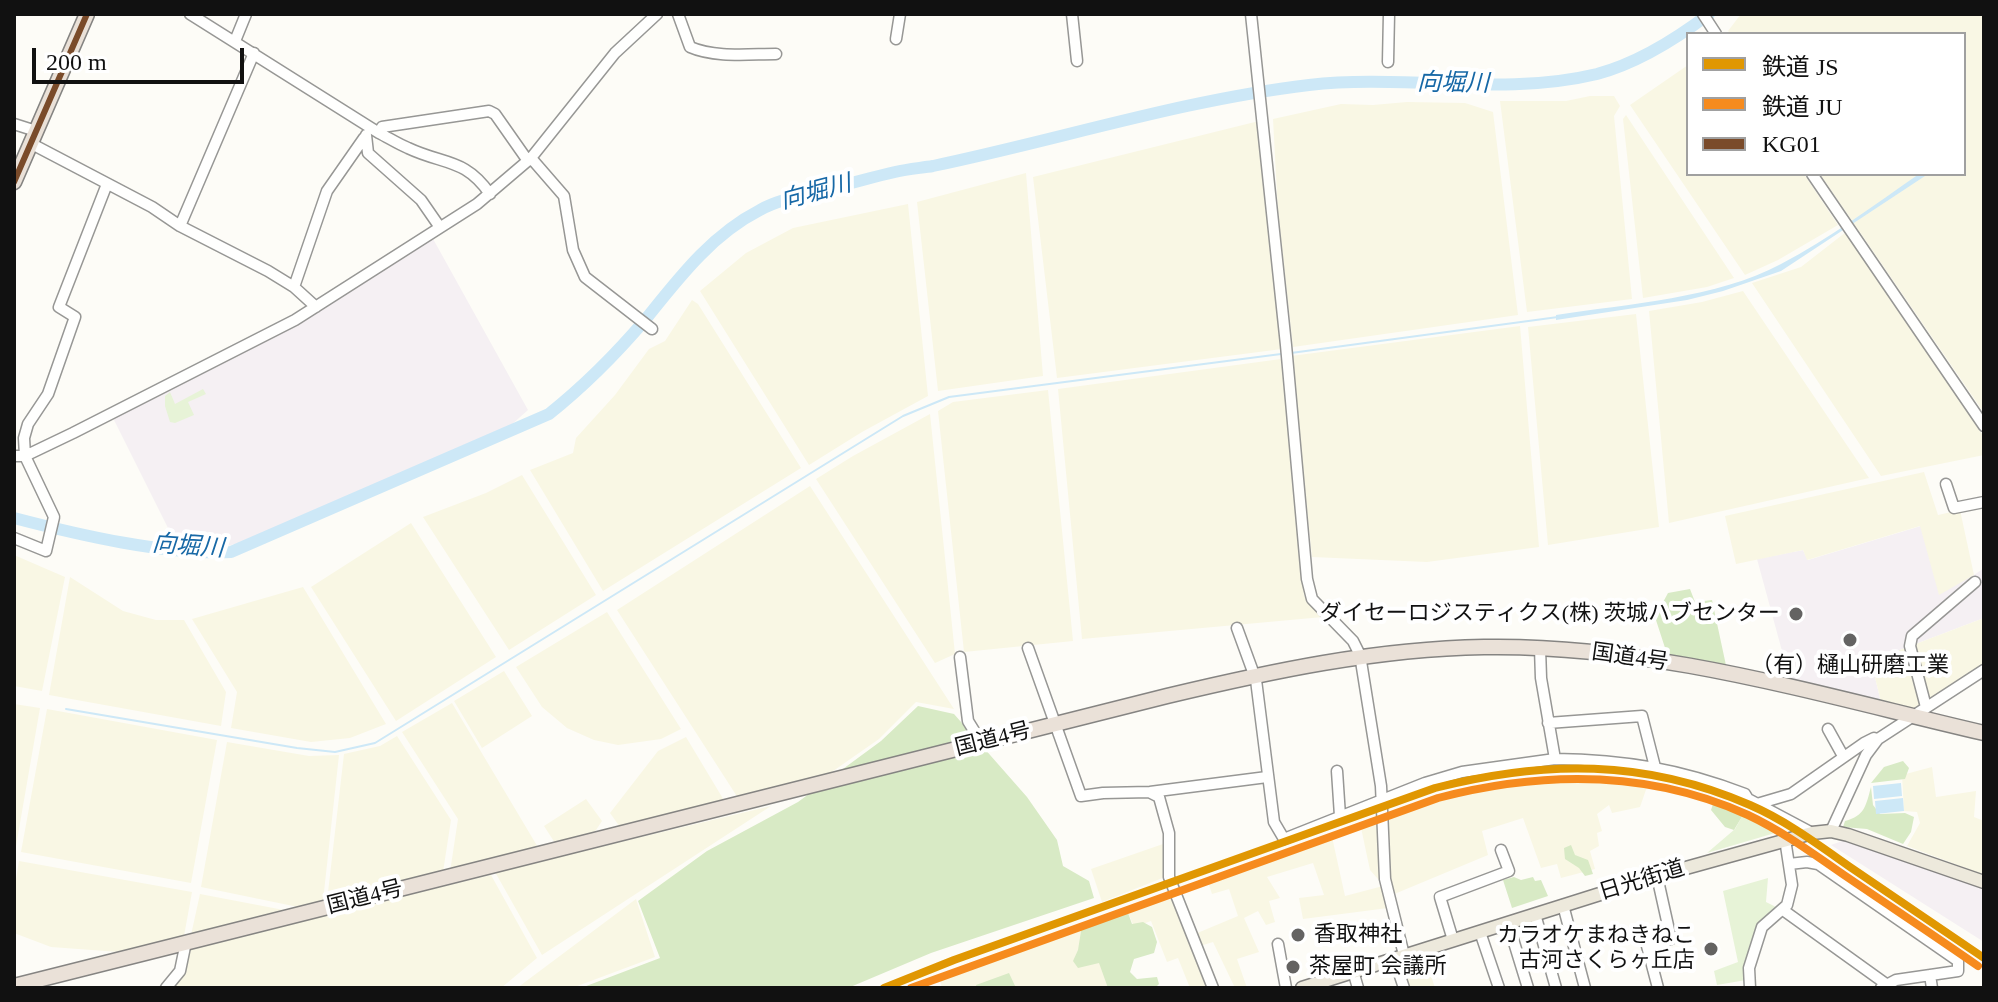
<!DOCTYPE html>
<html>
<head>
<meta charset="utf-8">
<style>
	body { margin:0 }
	#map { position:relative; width:1998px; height:1002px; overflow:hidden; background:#fdfcf7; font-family:"Times New Roman","Noto Sans JP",serif }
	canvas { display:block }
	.frame { position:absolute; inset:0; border:16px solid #111; pointer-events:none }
	.legend { position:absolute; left:1686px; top:32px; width:280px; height:144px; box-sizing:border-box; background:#fff; border:2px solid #a0a0a0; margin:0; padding:10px 14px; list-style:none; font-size:24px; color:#111 }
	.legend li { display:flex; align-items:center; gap:16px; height:40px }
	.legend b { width:40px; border:2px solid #a0a0a0 }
	.scale { position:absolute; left:32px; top:48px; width:212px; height:36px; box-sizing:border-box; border:4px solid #111; border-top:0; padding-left:10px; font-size:24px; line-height:28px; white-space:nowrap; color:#111; -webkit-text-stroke:6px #fff; paint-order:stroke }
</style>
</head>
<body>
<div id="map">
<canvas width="1998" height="1002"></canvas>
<div class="frame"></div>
<ul class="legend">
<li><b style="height:10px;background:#e09702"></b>鉄道 JS</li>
<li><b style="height:10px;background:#f68b1e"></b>鉄道 JU</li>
<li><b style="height:10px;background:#7a4b2a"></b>KG01</li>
</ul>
<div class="scale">200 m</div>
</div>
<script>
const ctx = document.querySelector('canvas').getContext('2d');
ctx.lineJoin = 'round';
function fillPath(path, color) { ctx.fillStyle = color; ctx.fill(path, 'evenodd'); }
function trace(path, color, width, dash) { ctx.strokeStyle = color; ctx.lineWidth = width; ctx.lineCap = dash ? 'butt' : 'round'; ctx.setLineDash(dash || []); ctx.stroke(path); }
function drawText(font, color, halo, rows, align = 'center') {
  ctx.font = font + ' "Times New Roman","Noto Sans JP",serif'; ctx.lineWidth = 8; ctx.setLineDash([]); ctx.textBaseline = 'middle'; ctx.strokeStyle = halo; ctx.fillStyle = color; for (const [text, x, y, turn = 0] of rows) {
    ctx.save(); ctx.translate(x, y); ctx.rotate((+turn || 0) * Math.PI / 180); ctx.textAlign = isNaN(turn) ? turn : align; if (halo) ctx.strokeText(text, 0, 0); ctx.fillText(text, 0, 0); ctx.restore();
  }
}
const industrial = new Path2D(`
	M 432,237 L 528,410 L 510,426 L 470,448 L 263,536 L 224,547 L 177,546 L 112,416 L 295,323 Z
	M 1921,526 L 1974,575 L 1984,568 L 1984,618 L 1871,661 L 1881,702 L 1791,684 L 1757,559 L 1803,550 L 1808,560 Z
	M 1845,840 L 1984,885 L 1984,942 L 1831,845 Z`);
const farmland = new Path2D(`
	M 1741,14 L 1984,14 L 1984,413 L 1820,174 L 1964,174 L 1964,34 L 1731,34 L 1728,31 Z
	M 1688,65 L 1688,174 L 1804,174 L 1838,225 L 1778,260 L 1745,275 L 1630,105 Z
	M 1590,96 L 1614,96 L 1620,106 L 1614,116 L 1632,299 L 1527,312 L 1500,101 L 1566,101 Z
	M 1407,102 L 1465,103 L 1493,112 L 1518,315 L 1293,347 L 1278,212 L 1273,119 L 1341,104 L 1373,105 Z
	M 1626,115 L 1734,278 L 1707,287 L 1643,298 L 1623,119 Z
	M 1259,121 L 1282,349 L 1057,378 L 1033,177 Z
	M 1026,173 L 1043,376 L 938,391 L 917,202 Z
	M 908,204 L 928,396 L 862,432 L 809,465 L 700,291 L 746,253 L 793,228 Z
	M 1846,232 L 1984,437 L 1984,455 L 1881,476 L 1752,283 L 1801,267 Z
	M 1743,291 L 1869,478 L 1669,523 L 1649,311 L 1702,302 Z
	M 692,300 L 698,304 L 801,468 L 603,591 L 530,470 L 573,453 L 576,438 L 615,395 L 649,349 L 665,341 Z
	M 1636,314 L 1659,527 L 1548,545 L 1528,327 Z
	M 1520,326 L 1539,547 L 1427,562 L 1312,557 L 1291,356 Z
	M 1281,359 L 1304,596 L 1323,617 L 1082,639 L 1058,389 Z
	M 1048,390 L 1073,641 L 964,652 L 938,411 L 953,402 Z
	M 930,414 L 955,654 L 935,663 L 816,479 L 853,456 Z
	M 1924,472 L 1938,515 L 1960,510 L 1974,575 L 1939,595 L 1920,526 L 1807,560 L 1803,550 L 1736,564 L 1725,516 Z
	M 522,475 L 596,595 L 509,650 L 423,517 L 486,493 Z
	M 810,486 L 954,709 L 916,702 L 879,739 L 826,776 L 738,798 L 617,610 Z
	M 411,523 L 496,657 L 396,721 L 311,587 Z
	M 14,555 L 65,577 L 42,691 L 14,686 Z
	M 70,577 L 123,611 L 156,620 L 184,620 L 226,692 L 221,726 L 49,695 Z
	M 303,587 L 386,724 L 350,738 L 311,742 L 231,728 L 237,692 L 192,619 Z
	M 607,612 L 681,729 L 661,739 L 618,745 L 594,740 L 567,728 L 542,707 L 516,667 Z
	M 1984,618 L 1984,666 L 1913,710 L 1881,702 L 1871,661 Z
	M 504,671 L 532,716 L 482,748 L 454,701 Z
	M 452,703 L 539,849 L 450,872 L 458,819 L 402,732 Z
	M 14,704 L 40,708 L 15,852 L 14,852 Z
	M 47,709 L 217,740 L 191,883 L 21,852 Z
	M 397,736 L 451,820 L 443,872 L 327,901 L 344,754 L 380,746 Z
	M 686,737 L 725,802 L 620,827 L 610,813 L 658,751 Z
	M 227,742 L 309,756 L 339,755 L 323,901 L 298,907 L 201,887 Z
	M 1932,767 L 1936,797 L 1976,791 L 1974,817 L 1984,821 L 1984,875 L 1907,846 L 1920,823 L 1917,812 L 1904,811 L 1902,775 Z
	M 1551,777 L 1616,778 L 1648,784 L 1640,807 L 1612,813 L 1609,805 L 1597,814 L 1602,831 L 1597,833 L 1599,846 L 1590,851 L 1595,869 L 1561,878 L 1557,864 L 1541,868 L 1523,818 L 1482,831 L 1488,855 L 1392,895 L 1370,870 L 1360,823 L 1486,784 Z
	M 586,799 L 602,821 L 592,836 L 555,843 L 544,826 Z
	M 771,806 L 542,955 L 495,872 Z
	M 1332,837 L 1345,896 L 1383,886 L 1388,908 L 1303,919 L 1299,898 L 1324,895 L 1313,863 L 1267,877 L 1280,898 L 1269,901 L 1275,922 L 1266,925 L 1258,911 L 1244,918 L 1259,952 L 1237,959 L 1247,988 L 1235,988 L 1213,942 L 1200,946 L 1195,934 L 1238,916 L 1229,889 L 1212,894 L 1207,879 Z
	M 1163,844 L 1165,877 L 1102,902 L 1091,869 Z
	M 19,861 L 192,892 L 184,936 L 119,952 L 51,947 L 14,933 L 14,891 Z
	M 491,875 L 537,958 L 501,988 L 170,988 L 191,947 Z
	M 1173,892 L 1209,985 L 1202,988 L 1190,988 L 1178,958 L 1167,962 L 1151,921 L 1134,927 L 1127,910 Z
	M 200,894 L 289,911 L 191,935 Z
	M 636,899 L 655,957 L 572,988 L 517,988 Z
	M 1094,926 L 1113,988 L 942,988 L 940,980 Z
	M 1426,960 L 1435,988 L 1408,988 L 1405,968 Z`);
const green = new Path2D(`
	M 203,389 L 206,394 L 188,402 L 194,415 L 175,423 L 170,422 L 165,406 L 165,396 L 170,392 L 175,404 Z
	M 1743,815 L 1775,833 L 1707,853 L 1735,829 Z
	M 1768,878 L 1766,902 L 1778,908 L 1758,927 L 1746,980 L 1717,985 L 1714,971 L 1738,962 L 1723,891 Z`);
const forest = new Path2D(`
	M 1690,589 L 1695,602 L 1712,600 L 1727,670 L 1667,654 L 1655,617 L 1668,593 Z
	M 918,706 L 954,714 L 1027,797 L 1057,840 L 1063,866 L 1089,881 L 1094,898 L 931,953 L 848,988 L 581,988 L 660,958 L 638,901 L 707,851 L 798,802 L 881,741 Z
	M 1903,761 L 1909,768 L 1905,779 L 1871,783 L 1884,767 Z
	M 1871,787 L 1873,805 L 1880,814 L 1905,813 L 1914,817 L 1911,832 L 1903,844 L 1867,829 L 1843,827 L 1845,821 C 1865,816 1866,805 1871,787 Z
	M 1713,804 L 1743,815 L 1734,830 L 1725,827 L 1711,810 Z
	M 1571,845 L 1575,855 L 1588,860 L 1593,874 L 1585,876 L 1579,868 L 1565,859 L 1564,848 Z
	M 1514,877 L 1521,880 L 1533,877 L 1535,881 L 1541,880 L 1548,896 L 1512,908 L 1503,880 Z
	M 1127,910 L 1132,924 L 1143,922 L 1152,927 L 1157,942 L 1154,953 L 1134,959 L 1130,972 L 1137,979 L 1157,977 L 1159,984 L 1155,988 L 1108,988 L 1099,963 L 1078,968 L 1073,961 L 1078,950 L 1082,925 Z
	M 1009,973 L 1016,988 L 977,988 L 976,985 Z`);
const water = new Path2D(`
	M 1919,174 L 1928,174 L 1781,271 L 1723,291 L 1687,300 L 1556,320 L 1556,315 C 1627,304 1718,298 1781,264 C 1829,239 1874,205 1919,174 Z
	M 1901,783 L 1902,796 L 1874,799 L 1873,786 Z
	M 1903,798 L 1904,811 L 1876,814 L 1875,801 Z`);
const stream = new Path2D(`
	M 1291,353 L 1558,317
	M 66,709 L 297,748 L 335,752 L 375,743 L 903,416 L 949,397 L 1281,354`);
const river = new Path2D(`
	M 14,518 C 79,535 165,555 231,552 L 549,414 C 584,386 616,354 645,320 C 678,279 711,235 760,210 C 780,199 805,195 827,189 C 850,184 872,177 895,172 C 908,169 921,168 933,166 C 1058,140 1182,100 1309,85 C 1405,74 1502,97 1597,74 C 1638,63 1676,39 1709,14`);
const minor = new Path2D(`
	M 190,14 L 379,133 C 389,138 398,144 408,148 C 444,165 465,158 490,194
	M 678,14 L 690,47 C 715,58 749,54 776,54
	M 1072,14 L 1077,61
	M 1251,14 L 1286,345 L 1307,579 L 1312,599 L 1353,641 L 1360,655 L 1381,786 L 1385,879 L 1404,955
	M 1703,14 L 1716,34
	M 896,39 L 900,14
	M 235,41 L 246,14
	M 1388,62 L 1389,14
	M 14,124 L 36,131
	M 379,133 L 382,127 L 489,111 L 495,114 L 528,161
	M 366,135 L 368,153 L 421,200 L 439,226
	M 30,143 L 152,207 L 180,226 L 268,271 L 294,287 L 316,307
	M 531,158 L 564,196 L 573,250 L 585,277 L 652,329
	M 1812,174 L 1984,426
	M 180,226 L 254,53
	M 294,287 L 327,191 L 364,138
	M 14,456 L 25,456 L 73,433 L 295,320 L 477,204 L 531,158 L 615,53 L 657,14
	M 1946,484 L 1954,508 L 1984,502
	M 14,538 L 46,551 L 54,517 L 25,456 L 24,438 L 28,424 L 48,394 L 75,317 L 59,307 L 107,184
	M 1237,628 L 1256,680 L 1274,822 L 1284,839 L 1425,783 L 1462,772 L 1555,759
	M 1028,648 L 1081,796 L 1103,793 L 1150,792 L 1267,777
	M 1540,648 L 1541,678 L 1555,759 C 1625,760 1679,769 1745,794 L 1748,799 L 1812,833
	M 960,657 L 968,721 L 981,742
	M 1926,707 L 1910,646 L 1912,636 L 1975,582
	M 1548,723 L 1642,716 L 1655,767
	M 1828,729 L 1843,756
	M 1337,771 L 1340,816
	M 1151,793 L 1159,797 L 1169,833 L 1169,877 L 1213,988
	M 1757,804 L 1791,794 L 1864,743 L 1874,738 L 1878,739
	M 1831,831 L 1866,755 L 1878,739 L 1984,670
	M 1789,864 L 1807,862 L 1818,864 L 1958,961 L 1958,971 L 1896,980 L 1881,988
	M 1657,876 L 1671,939 L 1647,946 L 1658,988
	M 1563,905 L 1585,988
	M 1783,910 L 1886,984
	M 1535,914 L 1556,988
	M 1508,923 L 1528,988
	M 1480,932 L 1499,988
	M 1453,940 L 1440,897 L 1509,871 L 1501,850
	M 1278,944 L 1286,988
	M 1394,958 L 1404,988
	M 1353,971 L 1358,988
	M 1930,975 L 1932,988
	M 166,988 L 180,971 L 186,942
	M 1750,988 L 1749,968 L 1762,927 L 1787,905 L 1792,885 L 1785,839`);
const major = new Path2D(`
	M 1302,988 L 1657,876 L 1812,833 L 1831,831 L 1848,835 L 1984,882`);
const highway = new Path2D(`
	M 14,182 L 87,14
	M 14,986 L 1167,696 C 1272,671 1375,649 1484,647 C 1653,644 1820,695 1984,733`);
const bus1 = new Path2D(`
	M 14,182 L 87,14`);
const rail1 = new Path2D(`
	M 884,988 L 954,960 L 1435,788 C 1544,760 1645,759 1750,805 C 1787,821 1820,846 1853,869 C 1897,899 1940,928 1984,958`);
const rail2 = new Path2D(`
	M 911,988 L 1438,798 C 1542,771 1649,770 1748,815 C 1784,832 1815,855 1847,877 C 1891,907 1935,936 1978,966`);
const markers = [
	[1796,614,8,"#646362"],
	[1850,640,8,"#646362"],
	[1298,935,8,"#646362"],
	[1711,949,8,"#646362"],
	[1293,967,8,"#646362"]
];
const poiNames = [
	["ダイセーロジスティクス(株) 茨城ハブセンター",1780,614],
	["（有）樋山研磨工業",1850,666,"center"],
	["香取神社",1314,935,"left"],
	["カラオケまねきねこ",1695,936],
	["古河さくらヶ丘店",1695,961],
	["茶屋町 会議所",1309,967,"left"]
];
const streetNames = [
	["国道4号",1630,658,8],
	["国道4号",993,740,-14],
	["日光街道",1642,881,-17],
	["国道4号",365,898,-14]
];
const waterNames = [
	["向堀川",1453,84,1],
	["向堀川",816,193,-15],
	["向堀川",188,547,4]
];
fillPath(industrial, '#f5f0f3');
fillPath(farmland, '#f9f7e4');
fillPath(green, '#e7f3d7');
fillPath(forest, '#d8eac5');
fillPath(water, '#cde8f7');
trace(stream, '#cde8f7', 2);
trace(river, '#cde8f7', 12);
trace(minor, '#979795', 13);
trace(major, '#858482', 15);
trace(highway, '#858482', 17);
trace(minor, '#fffffe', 10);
trace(major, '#ede9dc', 12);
trace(highway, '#eae1d8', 14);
trace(bus1, '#7a4b2a', 6);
trace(rail1, '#e09702', 8);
trace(rail2, '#f68b1e', 8);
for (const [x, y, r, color] of markers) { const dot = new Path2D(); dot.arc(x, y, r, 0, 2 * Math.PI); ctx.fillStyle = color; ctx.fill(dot); trace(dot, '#fff', 3); }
drawText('22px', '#111', '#fff', poiNames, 'right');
drawText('22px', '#111', '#fff', streetNames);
drawText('italic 24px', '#1768a6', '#fff', waterNames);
</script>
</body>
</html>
